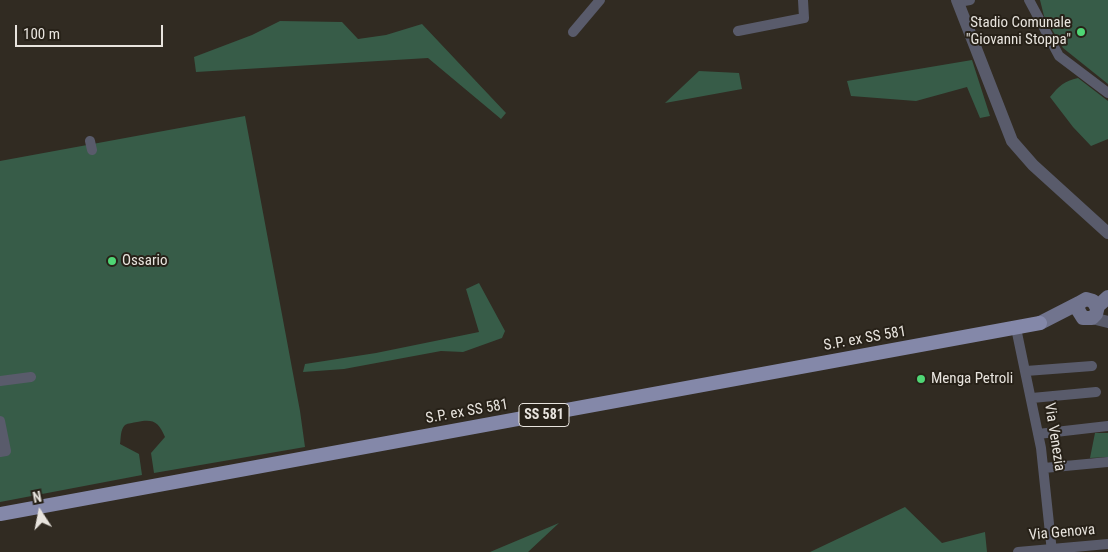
<!DOCTYPE html>
<html>
<head>
<meta charset="utf-8">
<style>
	body { margin:0 }
	#map { position:relative; width:1108px; height:552px; overflow:hidden; background:#312b22; font-family:"Roboto Condensed",sans-serif }
	canvas { display:block }
	.north { position:absolute; left:15px; top:487px; width:50px; height:50px; -webkit-text-stroke:4px #272118; paint-order:stroke; rotate:349deg; font-size:14px; font-weight:700; line-height:20px; text-align:center; color:#e8e4de }
	.north::after { content:''; display:block; margin:auto; width:18px; height:22px; background:#e8e4de; clip-path:polygon(50% 0,100% 100%,50% 72%,0 100%) }
	.scale { position:absolute; left:15px; top:25px; width:148px; height:22px; box-sizing:border-box; border:2px solid #e8e4de; border-top:0; padding-left:6px; font-size:15px; line-height:18px; white-space:nowrap; color:#e8e4de; -webkit-text-stroke:4px #272118; paint-order:stroke }
</style>
</head>
<body>
<div id="map">
<canvas width="1108" height="552"></canvas>
<div class="north">N</div>
<div class="scale">100 m</div>
</div>
<script>
const ctx = document.querySelector('canvas').getContext('2d');
ctx.lineJoin = 'round';
function fillPath(path, color) { ctx.fillStyle = color; ctx.fill(path, 'evenodd'); }
function trace(path, color, width, dash) { ctx.strokeStyle = color; ctx.lineWidth = width; ctx.lineCap = dash ? 'butt' : 'round'; ctx.setLineDash(dash || []); ctx.stroke(path); }
function drawText(font, color, halo, rows, align = 'center') {
  ctx.font = font + ' "Roboto Condensed",sans-serif'; ctx.lineWidth = 4; ctx.setLineDash([]); ctx.textBaseline = 'middle'; ctx.strokeStyle = halo; ctx.fillStyle = color; for (const [text, x, y, turn = 0] of rows) {
    ctx.save(); ctx.translate(x, y); ctx.rotate((+turn || 0) * Math.PI / 180); ctx.textAlign = isNaN(turn) ? turn : align; if (halo) ctx.strokeText(text, 0, 0); ctx.fillText(text, 0, 0); ctx.restore();
  }
}
const green = new Path2D(`
	M 1040,0 L 1108,0 L 1108,84 L 1063,48 L 1044,16 Z
	M 280,21 L 342,22 L 358,39 L 386,35 L 422,24 L 506,113 L 501,119 L 428,58 L 196,72 L 194,57 L 252,35 Z
	M 972,60 L 990,116 L 980,118 L 967,87 L 916,101 L 851,96 L 847,81 Z
	M 699,71 L 739,73 L 742,89 L 665,103 Z
	M 1078,78 L 1108,101 L 1108,139 L 1091,146 L 1073,127 L 1050,97 C 1059,86 1064,81 1078,78 Z
	M 245,116 L 300,411 L 305,447 L 154,473 L 151,453 L 165,437 C 158,421 153,419 137,422 C 133,423 128,423 125,425 C 120,430 121,438 120,444 L 139,454 L 142,475 L 0,502 L 0,161 Z
	M 479,283 L 505,331 L 502,338 L 463,352 L 441,351 L 344,369 L 303,372 L 305,364 L 376,353 L 479,332 L 466,289 Z
	M 1095,433 L 1108,433 L 1108,457 L 1090,458 Z
	M 905,507 L 942,543 L 985,532 L 987,552 L 810,552 Z
	M 559,523 L 528,552 L 490,552 Z`);
const minor = new Path2D(`
	M 1029,0 L 1059,56 L 1108,93
	M 958,2 L 970,0
	M 738,31 L 804,18 L 803,0
	M 573,32 L 600,0
	M 90,141 L 92,150
	M 1016,328 L 1041,448 L 1052,552
	M 1026,371 L 1092,366
	M 0,381 L 31,377
	M 1032,398 L 1096,392
	M 0,421 L 6,451 L 0,452
	M 1038,434 L 1108,426
	M 1044,468 L 1108,462
	M 1018,552 L 1108,544`);
const tertiary = new Path2D(`
	M 957,0 L 1012,141 L 1033,165 L 1108,233
	M 1092,318 L 1108,322`);
const secondary = new Path2D(`
	M 1097,308 L 1093,301 L 1086,299 L 1079,303 L 1078,310 L 1083,318 L 1092,318 L 1096,314 L 1098,306 L 1108,297
	M 1040,323 L 1079,303`);
const primary = new Path2D(`
	M 0,514 L 1040,323`);
const markers = [
	[1081,32,5,"#4fd675"],
	[112,261,5,"#4fd675"],
	[921,379,5,"#4fd675"]
];
const shields = [
	[544,415,50]
];
const shieldNames = [
	["SS 581",544,415]
];
const poiNames = [
	["Stadio Comunale",1071,23,"right"],
	["\"Giovanni Stoppa\"",1071,40,"right"],
	["Ossario",122,261],
	["Menga Petroli",931,379]
];
const streetNames = [
	["S.P. ex SS 581",865,339,-10],
	["S.P. ex SS 581",467,412,-10],
	["Via Venezia",1054,437,81],
	["Via Genova",1062,533,-5]
];
fillPath(green, '#375c48');
trace(minor, '#595b6b', 10);
trace(tertiary, '#595b6b', 12);
trace(secondary, '#71748e', 14);
trace(primary, '#8488a9', 14);
for (const [x, y, r, color] of markers) { const dot = new Path2D(); dot.arc(x, y, r, 0, 2 * Math.PI); ctx.fillStyle = color; ctx.fill(dot); trace(dot, '#272118', 2); }
for (const [x, y, w] of shields) { const box = new Path2D(); box.roundRect(x - w / 2, y - 11.5, w, 23, 4); ctx.fillStyle = '#272118'; ctx.fill(box); trace(box, '#e8e4de', 1); }
drawText('bold 14px', '#e8e4de', null, shieldNames);
drawText('15px', '#e8e4de', '#272118', poiNames, 'left');
drawText('15px', '#e8e4de', '#272118', streetNames);
</script>
</body>
</html>
